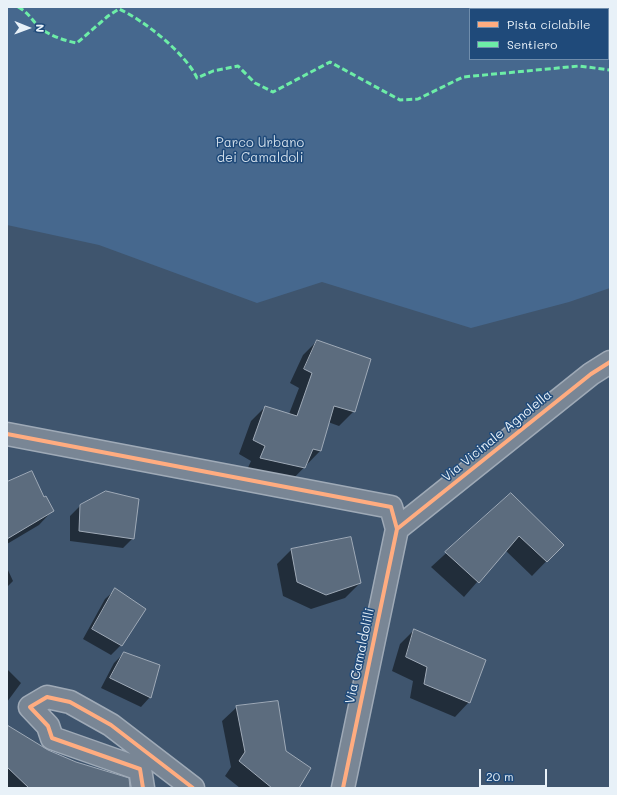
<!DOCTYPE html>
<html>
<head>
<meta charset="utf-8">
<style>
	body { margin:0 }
	#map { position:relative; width:617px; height:795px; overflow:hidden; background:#3f556e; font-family:Mali,sans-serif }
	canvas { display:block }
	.frame { position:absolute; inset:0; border:8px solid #e8f1f8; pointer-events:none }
	.legend { position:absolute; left:469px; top:8px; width:140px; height:52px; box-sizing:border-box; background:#1f4a7a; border:1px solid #6f8dac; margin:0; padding:5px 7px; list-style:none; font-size:12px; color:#e8f1f8 }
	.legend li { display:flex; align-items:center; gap:8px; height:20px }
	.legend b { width:20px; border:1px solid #6f8dac }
	.north { position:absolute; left:8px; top:8px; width:40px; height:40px; -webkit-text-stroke:3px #1f4a7a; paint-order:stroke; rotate:91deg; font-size:11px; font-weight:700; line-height:16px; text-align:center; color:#e8f1f8 }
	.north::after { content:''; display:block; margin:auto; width:14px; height:18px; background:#e8f1f8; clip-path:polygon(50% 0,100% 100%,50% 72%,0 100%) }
	.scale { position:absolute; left:479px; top:769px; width:68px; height:18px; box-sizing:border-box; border:2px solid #e8f1f8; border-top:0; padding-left:5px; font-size:12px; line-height:14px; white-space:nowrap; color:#e8f1f8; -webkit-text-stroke:3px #1f4a7a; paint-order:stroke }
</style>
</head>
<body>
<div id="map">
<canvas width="617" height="795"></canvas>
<div class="frame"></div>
<ul class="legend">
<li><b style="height:5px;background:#ffac80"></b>Pista ciclabile</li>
<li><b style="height:5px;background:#6deda7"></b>Sentiero</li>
</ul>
<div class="north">N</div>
<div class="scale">20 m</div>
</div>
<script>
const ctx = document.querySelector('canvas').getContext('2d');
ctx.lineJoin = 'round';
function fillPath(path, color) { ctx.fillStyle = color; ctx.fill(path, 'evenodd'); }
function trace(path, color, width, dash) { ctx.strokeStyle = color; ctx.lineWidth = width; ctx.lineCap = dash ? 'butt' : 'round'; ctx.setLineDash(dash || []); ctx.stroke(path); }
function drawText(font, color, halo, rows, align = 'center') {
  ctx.font = font + ' Mali,sans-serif'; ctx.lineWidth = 3; ctx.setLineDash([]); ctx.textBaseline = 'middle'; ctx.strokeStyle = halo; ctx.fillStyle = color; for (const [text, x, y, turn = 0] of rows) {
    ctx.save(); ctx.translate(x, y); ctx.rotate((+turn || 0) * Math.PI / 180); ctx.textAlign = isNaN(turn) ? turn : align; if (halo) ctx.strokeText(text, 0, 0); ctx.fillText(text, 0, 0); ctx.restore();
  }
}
const green = new Path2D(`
	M 7,7 L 610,7 L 610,288 L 569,302 L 471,328 L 322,282 L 257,303 L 99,245 L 7,225 ZM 470,9 L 608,9 L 608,59 L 470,59 Z`);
const shadow = new Path2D(`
	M 317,341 L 354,411 L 339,426 L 328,422 L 320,451 L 290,482 L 246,472 L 251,461 L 239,454 L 251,421 L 265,407 L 289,414 L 299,388 L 290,383 L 303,355 Z
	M 7,483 L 44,499 L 52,511 L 39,525 L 7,544 Z
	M 511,494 L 562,545 L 532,576 L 505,550 L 464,597 L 431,567 Z
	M 80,506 L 133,538 L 123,548 L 70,541 L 70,516 Z
	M 351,538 L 360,583 L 345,598 L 311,609 L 283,596 L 277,564 L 291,550 Z
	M 7,568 L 13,581 L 7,587 Z
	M 115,590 L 121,645 L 111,655 L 83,639 L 105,599 Z
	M 414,630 L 469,702 L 455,717 L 410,698 L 413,681 L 392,671 L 400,644 Z
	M 124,653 L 150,697 L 141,707 L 101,688 L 114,663 Z
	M 7,669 L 21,683 L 7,702 Z
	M 237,707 L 285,752 L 298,788 L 240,788 L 225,776 L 231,767 L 222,721 Z
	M 7,726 L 47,751 L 126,788 L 7,788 Z`);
const building = new Path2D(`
	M 317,340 L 371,359 L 355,412 L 334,406 L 321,451 L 313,449 L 305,468 L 260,458 L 265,446 L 253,440 L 265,406 L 297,416 L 312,373 L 304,369 Z
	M 32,471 L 44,497 L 46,496 L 54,511 L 7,539 L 7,482 Z
	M 106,491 L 139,499 L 134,539 L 79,531 L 80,505 Z
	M 511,493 L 564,545 L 547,562 L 519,536 L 479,583 L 445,552 Z
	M 351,537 L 361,583 L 326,595 L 297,582 L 291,549 Z
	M 115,588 L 146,609 L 122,646 L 92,629 Z
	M 414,629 L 486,660 L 470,703 L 424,684 L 427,667 L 406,657 Z
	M 124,652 L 160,665 L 151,698 L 110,678 Z
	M 278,701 L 286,751 L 311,768 L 299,788 L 272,788 L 239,761 L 245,752 L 236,706 Z
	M 7,725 L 48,750 L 76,762 L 129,778 L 130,788 L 29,788 L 7,767 Z`);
const street = new Path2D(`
	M 7,434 L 391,507 L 397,529 L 343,788
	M 397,529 L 591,374 L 610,362
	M 143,788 L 140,769 L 52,738 L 48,726 L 30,707 L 47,697 L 70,702 L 111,725 L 193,788`);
const quiet = new Path2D(`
	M 18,7 C 28,12 31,19 39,27 C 48,35 65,41 77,43 L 108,16 L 119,9 C 144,20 186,54 197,78 L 213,71 L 238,66 L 255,83 L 273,92 L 330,62 L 400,100 L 418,99 L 463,77 L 579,66 L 610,70`);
const cycleway = new Path2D(`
	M 7,434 L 391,507 L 397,529 L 343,788
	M 397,529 L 591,374 L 610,362
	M 143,788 L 140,769 L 52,738 L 48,726 L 30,707 L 47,697 L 70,702 L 111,725 L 193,788`);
const parkNames = [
	["Parco Urbano",260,143],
	["dei Camaldoli",260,158]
];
const streetNames = [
	["Via Vicinale Agnolella",497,436,-39],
	["Via Camaldolilli",360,656,-78]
];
fillPath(green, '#46688e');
fillPath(shadow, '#0007');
fillPath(building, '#5c6c7e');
trace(building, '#9faab7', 1);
trace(street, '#9faab7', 25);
trace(street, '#798695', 22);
trace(quiet, '#6deda7', 3, [6, 3]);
trace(cycleway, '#ffac80', 4);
drawText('13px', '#d0dde9', '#1f4a7a', parkNames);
drawText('13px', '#e8f1f8', '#1f4a7a', streetNames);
</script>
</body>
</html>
